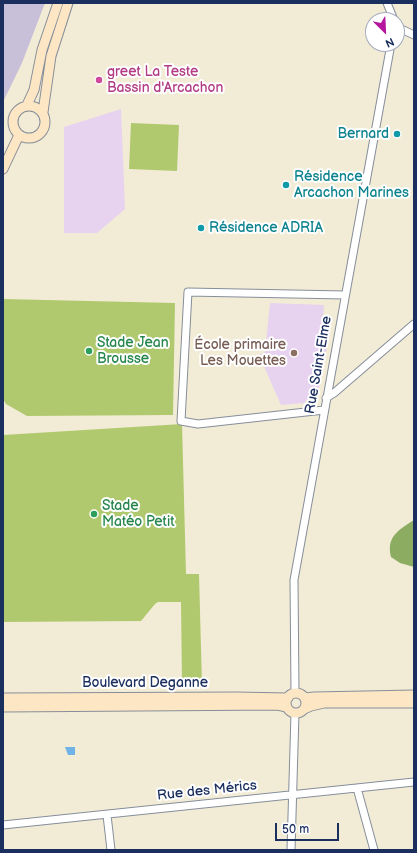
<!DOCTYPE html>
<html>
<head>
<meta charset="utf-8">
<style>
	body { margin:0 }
	#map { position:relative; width:417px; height:853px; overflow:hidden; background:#f2ecd6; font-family:"Balsamiq Sans",sans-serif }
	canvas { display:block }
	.frame { position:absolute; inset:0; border:4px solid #1b2f5e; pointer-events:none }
	.north { position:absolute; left:365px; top:12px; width:40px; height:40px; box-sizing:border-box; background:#fff; border:1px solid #a4acbf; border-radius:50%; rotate:156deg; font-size:11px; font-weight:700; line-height:16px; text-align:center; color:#1b2f5e }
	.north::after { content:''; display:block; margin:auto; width:14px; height:18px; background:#b5179e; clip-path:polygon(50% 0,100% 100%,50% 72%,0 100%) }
	.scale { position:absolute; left:275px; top:823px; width:64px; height:18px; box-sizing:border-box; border:2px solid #1b2f5e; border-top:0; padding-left:5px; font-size:12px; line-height:14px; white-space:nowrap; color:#1b2f5e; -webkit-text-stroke:3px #fff; paint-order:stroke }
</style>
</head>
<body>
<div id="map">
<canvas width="417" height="853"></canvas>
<div class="frame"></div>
<div class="north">N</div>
<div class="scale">50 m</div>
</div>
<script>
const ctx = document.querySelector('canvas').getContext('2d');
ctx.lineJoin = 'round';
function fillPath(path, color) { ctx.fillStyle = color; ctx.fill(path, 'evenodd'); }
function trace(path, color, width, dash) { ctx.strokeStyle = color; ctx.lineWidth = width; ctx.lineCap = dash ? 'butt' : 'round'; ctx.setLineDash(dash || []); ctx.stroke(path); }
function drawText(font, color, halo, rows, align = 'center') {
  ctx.font = font + ' "Balsamiq Sans",sans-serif'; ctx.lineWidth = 4; ctx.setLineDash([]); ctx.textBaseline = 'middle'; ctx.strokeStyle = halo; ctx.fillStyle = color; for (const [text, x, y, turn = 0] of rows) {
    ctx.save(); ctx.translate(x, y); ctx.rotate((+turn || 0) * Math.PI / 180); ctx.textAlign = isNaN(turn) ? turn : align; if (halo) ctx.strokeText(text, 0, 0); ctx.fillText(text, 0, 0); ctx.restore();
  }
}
const built = new Path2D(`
	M 121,109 L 125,209 L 97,233 L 64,233 L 64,127 Z
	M 270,303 L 324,305 L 323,319 L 332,319 L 320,384 L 318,391 L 313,395 L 316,398 L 310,402 L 308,399 L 304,403 L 281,405 L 259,355 L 265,352 Z`);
const industrial = new Path2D(`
	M 3,3 L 45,3 L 22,63 L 3,102 Z`);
const green = new Path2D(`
	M 131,123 L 179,125 L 177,171 L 129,169 Z
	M 3,299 L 175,303 L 173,415 L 27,416 L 6,404 L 3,399 Z
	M 182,424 L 186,574 L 199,574 L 202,685 L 182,685 L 181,602 L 158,602 L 155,604 L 141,621 L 3,622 L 3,435 Z`);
const forest = new Path2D(`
	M 414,520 L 414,567 L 400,563 L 391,557 C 386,536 399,530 414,520 Z`);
const water = new Path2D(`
	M 65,747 L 75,747 L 75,755 L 68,755 Z`);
const street = new Path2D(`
	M 387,3 L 394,20
	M 397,27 L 414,35
	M 326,398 L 334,393 L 414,324
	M 324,410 L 198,424 L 181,421 L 188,292 L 345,295
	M 295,693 L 294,580 L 391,44
	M 357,788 L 374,850
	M 107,815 L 111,850
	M 3,825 L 414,782
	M 291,850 L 295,713`);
const secondary = new Path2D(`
	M 27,105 L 34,90 L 42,50 L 58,3
	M13 122a16 16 0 1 1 32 0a16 16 0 1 1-32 0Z
	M 43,112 L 51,56 L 68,3
	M 3,169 L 19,135
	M286 703a10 10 0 1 1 20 0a10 10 0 1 1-20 0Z
	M 3,698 L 236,697 L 288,698
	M 305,698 L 314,697 L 414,695
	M 3,707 L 277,705 L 287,707
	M 304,709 L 311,706 L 324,703 L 414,703`);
const markers = [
	[99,80,4,"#d1479c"],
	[397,134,4,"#0f9aa8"],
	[286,185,4,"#0f9aa8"],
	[201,228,4,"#0f9aa8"],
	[89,351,4,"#2e9e5b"],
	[294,353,4,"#8d6e63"],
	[94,514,4,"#2e9e5b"]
];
const hotelNames = [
	["greet La Teste",107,72],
	["Bassin d'Arcachon",107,88]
];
const cultureNames = [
	["Bernard",389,134,"right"],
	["Résidence",294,177],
	["Arcachon Marines",294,193],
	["Résidence ADRIA",209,228]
];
const leisureNames = [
	["Stade Jean",97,343],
	["Brousse",97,359],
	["Stade",102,506],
	["Matéo Petit",102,522]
];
const educationNames = [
	["École primaire",286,345],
	["Les Mouettes",286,361]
];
const streetNames = [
	["Rue Saint-Elme",319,365,-80],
	["Boulevard Deganne",145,683],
	["Rue des Mérics",207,791,-6]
];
fillPath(built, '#e7d2ef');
fillPath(industrial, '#c8bfd8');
fillPath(green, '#b1c96e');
fillPath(forest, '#8cad61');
fillPath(water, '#71b3e6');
trace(street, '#868e9a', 9);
trace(secondary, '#868e9a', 11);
trace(street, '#fff', 7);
trace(secondary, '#fce6c4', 9);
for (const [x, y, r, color] of markers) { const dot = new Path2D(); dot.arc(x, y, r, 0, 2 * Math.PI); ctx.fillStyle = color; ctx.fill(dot); trace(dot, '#fff', 1.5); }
drawText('14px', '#b23c85', '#fff', hotelNames, 'left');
drawText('14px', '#0d838f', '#fff', cultureNames, 'left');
drawText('14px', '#27864d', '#fff', leisureNames, 'left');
drawText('14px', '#785e54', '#fff', educationNames, 'right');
drawText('14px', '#1b2f5e', '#fff', streetNames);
</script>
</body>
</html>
